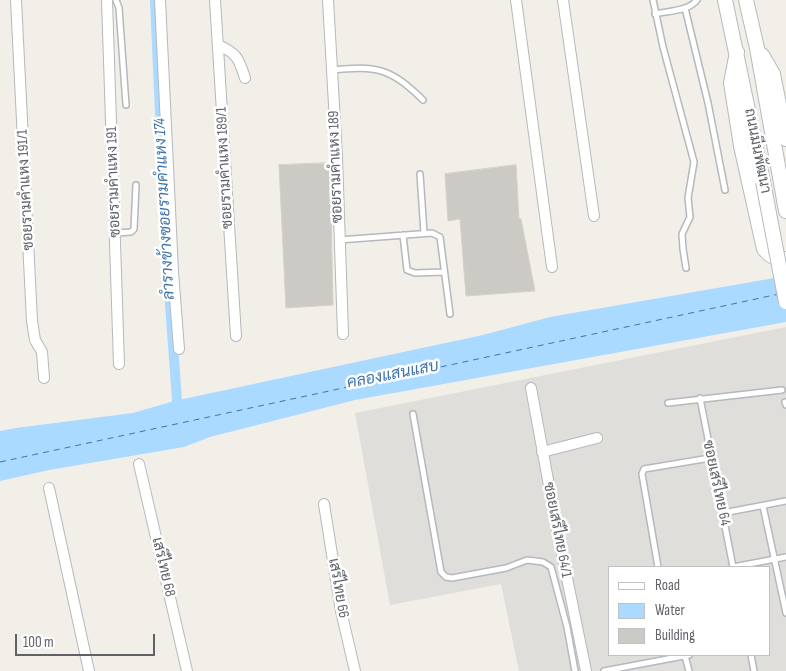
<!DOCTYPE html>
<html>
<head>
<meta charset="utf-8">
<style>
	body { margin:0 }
	#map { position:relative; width:786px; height:671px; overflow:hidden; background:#f1efe8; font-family:"Sofia Sans Condensed",sans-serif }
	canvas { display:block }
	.legend { position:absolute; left:608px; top:566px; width:162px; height:90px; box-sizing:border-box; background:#fff; border:1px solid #bfc1c3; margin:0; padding:6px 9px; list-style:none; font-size:15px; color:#5f6368 }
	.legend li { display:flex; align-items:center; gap:10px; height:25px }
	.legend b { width:25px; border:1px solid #bfc1c3 }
	.scale { position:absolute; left:15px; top:634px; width:140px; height:22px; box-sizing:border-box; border:2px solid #5f6368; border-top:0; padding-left:6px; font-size:15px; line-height:18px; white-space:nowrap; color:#5f6368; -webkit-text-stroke:4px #fff; paint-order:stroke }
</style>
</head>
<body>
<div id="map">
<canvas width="786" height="671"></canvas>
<ul class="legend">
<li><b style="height:6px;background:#fff"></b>Road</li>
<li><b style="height:14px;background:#aadaff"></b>Water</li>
<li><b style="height:14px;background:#cccac5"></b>Building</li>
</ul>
<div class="scale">100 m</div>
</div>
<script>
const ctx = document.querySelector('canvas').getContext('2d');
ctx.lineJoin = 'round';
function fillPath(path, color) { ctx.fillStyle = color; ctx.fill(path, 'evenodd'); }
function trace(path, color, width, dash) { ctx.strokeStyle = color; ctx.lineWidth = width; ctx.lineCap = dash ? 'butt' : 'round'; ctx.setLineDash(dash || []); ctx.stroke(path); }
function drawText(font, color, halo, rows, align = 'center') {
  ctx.font = font + ' "Sofia Sans Condensed",Sarabun,sans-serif'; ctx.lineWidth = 5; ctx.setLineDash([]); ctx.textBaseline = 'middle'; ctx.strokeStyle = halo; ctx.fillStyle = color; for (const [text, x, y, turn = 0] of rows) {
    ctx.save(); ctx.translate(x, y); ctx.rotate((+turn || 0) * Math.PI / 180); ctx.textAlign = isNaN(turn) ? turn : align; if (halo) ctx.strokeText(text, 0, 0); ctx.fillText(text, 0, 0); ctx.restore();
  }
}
const industrial = new Path2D(`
	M 786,327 L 786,671 L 519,671 L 501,584 L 390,605 L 355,413 ZM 610,567 L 770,567 L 770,655 L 610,655 Z`);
const water = new Path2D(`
	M 786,276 L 786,322 L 355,400 L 210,437 L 184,447 L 49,470 L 0,481 L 0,431 L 16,428 L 133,413 L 174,401 L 483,335 L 550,317 Z`);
const canal = new Path2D(`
	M 155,0 L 166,250 L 178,414`);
const ferry = new Path2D(`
	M 0,462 L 779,294`);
const building = new Path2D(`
	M 330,163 L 333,305 L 286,308 L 279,165 Z
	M 516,165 L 519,219 L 521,219 L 535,291 L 466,296 L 460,219 L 448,221 L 445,174 Z`);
const lane = new Path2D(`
	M 116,0 L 119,8 L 126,105
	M 653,0 L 663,47 L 694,162 L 688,198 L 690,217 L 682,234 L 683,249 L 686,268
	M 685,8 L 708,103 L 725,190
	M 655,14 C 668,11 689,11 697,0
	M 331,70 C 377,66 389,67 423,100
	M 420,174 L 424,233
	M 116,233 L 131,232 L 134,229 L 136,185
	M 403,235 L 407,270 L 415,273 L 444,272
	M 339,240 L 432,233 L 440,237 L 450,314
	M 700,398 L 733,567 L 786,557
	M 785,402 L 786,405
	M 668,403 L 782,390
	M 413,414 L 441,572 L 446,577 L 452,578 L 506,568 L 527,560 L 543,562 L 551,567 L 567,627 L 575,671
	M 763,506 L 786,613
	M 723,513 L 786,501
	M 658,567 L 642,474 L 644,469 L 710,458
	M 751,655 L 754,671
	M 685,656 L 689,671
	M 604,671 L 689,655`);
const street = new Path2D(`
	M 16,0 L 32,321 L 35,340 L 42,352 L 44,378
	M 107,0 L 119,364
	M 160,0 L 173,272 L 179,349
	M 215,0 L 236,336
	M 328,0 L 337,157 L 343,334
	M 516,0 L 552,267
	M 563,0 L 594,216
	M 218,45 C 237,53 239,59 245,78
	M 531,388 L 558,534 L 586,671
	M 542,452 L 597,438
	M 139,464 L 187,671
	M 49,488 L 89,671
	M 324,504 L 341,611 L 355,671`);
const secondary = new Path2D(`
	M 725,0 L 763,182
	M 746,0 L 757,48 L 786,211
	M 737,52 L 731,83 L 741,146 L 764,249 C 769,255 777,261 786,259
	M 762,55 L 773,74 L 786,139`);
const secondaryBridge = new Path2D(`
	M 763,182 L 786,302`);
const streetNames = [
	["ถนนมีนพัฒนา",757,151,79],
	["ซอยรามคำแหง 189",336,167,-92],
	["ซอยรามคำแหง 189/1",225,168,-93],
	["ซอยรามคำแหง 191",114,182,-92],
	["ซอยรามคำแหง 191/1",26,190,-93],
	["ซอยเสรีไทย 64",716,483,78],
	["ซอยเสรีไทย 64/1",557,530,79],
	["เสรีไทย 68",163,567,77],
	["เสรีไทย 66",338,588,80]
];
const waterNames = [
	["ลำรางข้างซอยรามคำแหง 174",165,209,-93],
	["คลองแสนแสบ",393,375,-11]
];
fillPath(industrial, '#e0deda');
fillPath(water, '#aadaff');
trace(canal, '#aadaff', 10);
trace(ferry, '#4174aa', 1, [6, 5]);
fillPath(building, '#cccac5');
trace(building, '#d6d1c6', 1);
trace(lane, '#b5b8bc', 8);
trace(street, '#b5b8bc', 12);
trace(secondary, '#b6babf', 16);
trace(lane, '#fff', 5);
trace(street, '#fff', 10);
trace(secondary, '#fff', 14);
trace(secondaryBridge, '#b6babf', 16, []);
trace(secondaryBridge, '#fff', 14);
drawText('15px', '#5f6368', '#fff', streetNames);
drawText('italic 16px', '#4174aa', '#fff', waterNames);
</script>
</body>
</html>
